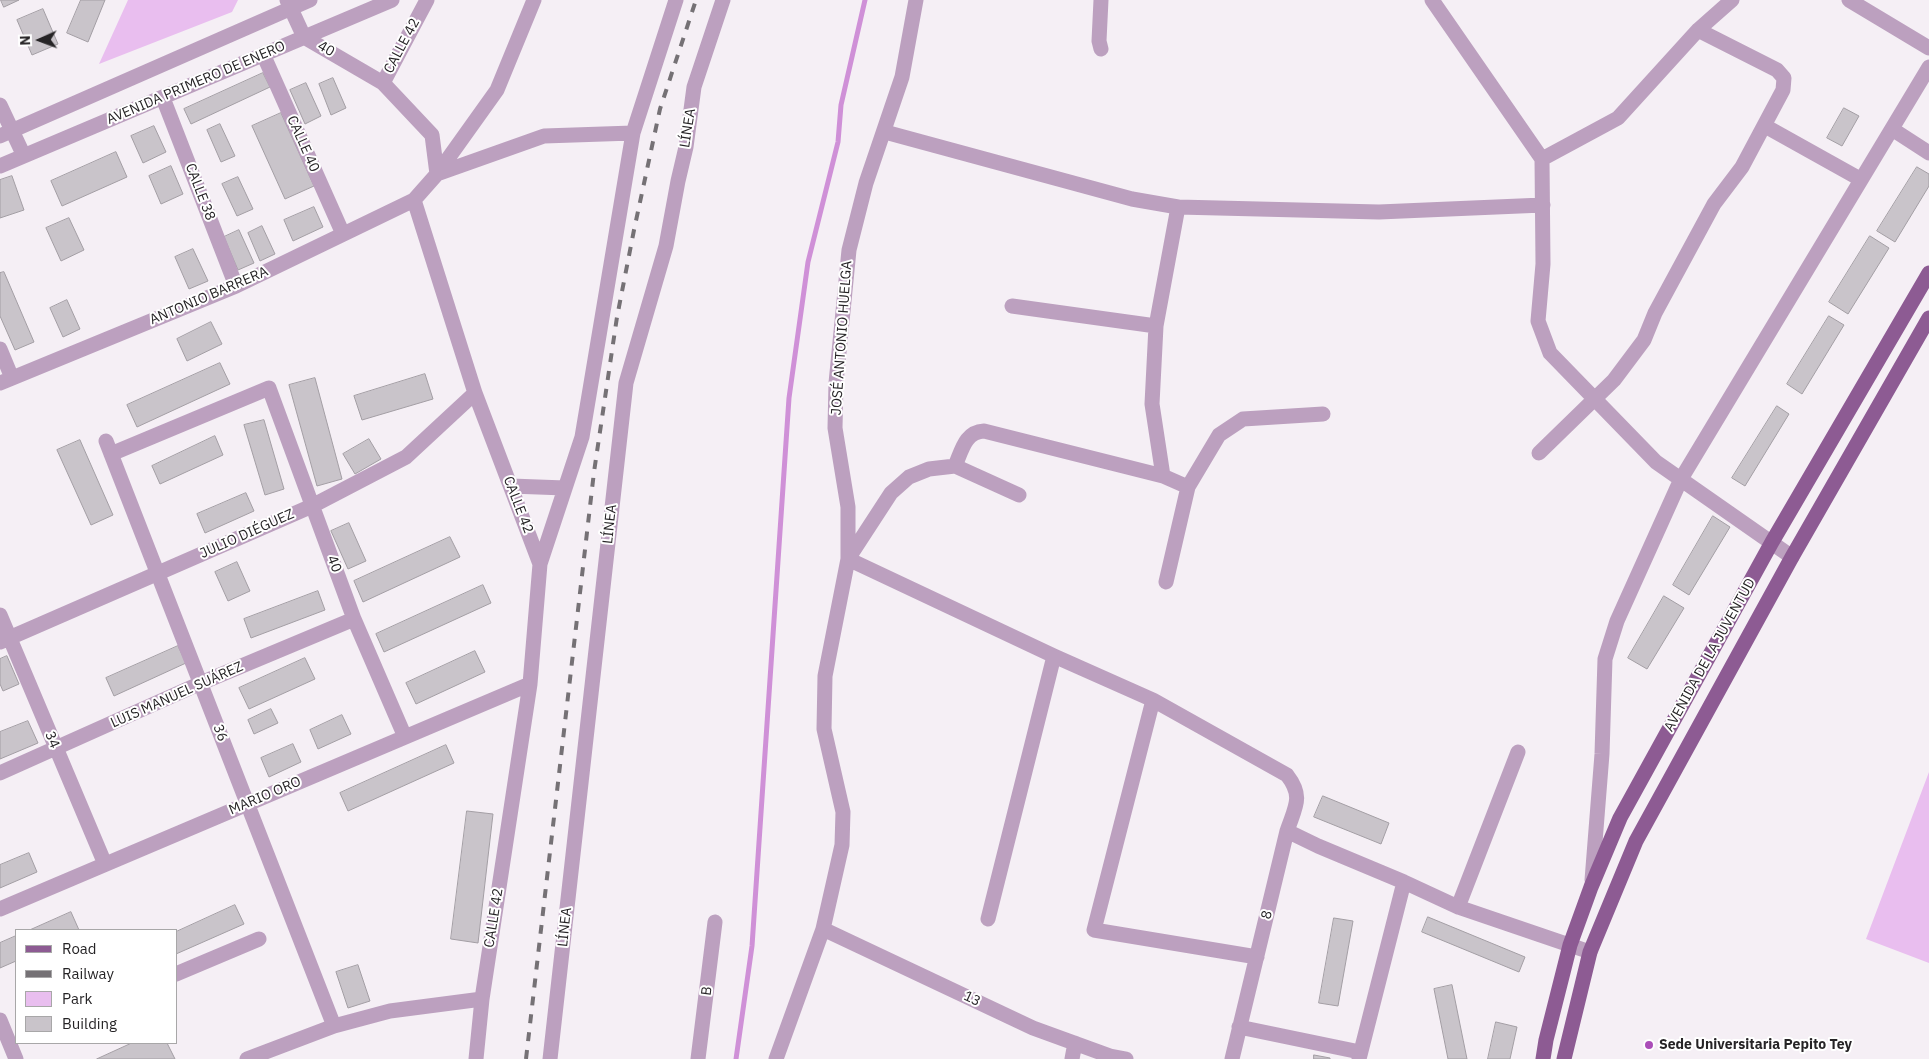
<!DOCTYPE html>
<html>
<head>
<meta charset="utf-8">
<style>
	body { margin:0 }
	#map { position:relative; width:1929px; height:1059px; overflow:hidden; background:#f5eff5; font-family:"IBM Plex Sans",sans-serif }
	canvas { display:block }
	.legend { position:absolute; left:15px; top:929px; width:162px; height:115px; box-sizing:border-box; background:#fff; border:1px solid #a8a7a8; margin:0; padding:6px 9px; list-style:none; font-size:15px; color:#262426 }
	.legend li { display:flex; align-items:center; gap:10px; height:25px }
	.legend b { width:25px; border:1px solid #a8a7a8 }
	.north { position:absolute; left:15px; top:15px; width:50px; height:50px; -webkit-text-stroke:4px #fff; paint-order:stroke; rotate:268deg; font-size:14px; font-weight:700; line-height:20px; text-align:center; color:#262426 }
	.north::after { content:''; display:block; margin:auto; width:18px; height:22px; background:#262426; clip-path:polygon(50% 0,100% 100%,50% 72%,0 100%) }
</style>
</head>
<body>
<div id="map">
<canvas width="1929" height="1059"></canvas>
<ul class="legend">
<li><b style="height:6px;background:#8d5b93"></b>Road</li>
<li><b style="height:6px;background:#757175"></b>Railway</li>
<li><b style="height:14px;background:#e9beef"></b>Park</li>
<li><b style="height:14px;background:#c9c4ca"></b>Building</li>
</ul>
<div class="north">N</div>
</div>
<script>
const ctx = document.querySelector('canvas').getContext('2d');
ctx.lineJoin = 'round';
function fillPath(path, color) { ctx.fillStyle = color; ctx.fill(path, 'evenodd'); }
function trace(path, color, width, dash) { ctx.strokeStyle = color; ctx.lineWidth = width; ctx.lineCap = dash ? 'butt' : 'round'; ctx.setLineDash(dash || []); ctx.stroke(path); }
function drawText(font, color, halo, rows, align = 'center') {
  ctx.font = font + ' "IBM Plex Sans",sans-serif'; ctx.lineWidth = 4; ctx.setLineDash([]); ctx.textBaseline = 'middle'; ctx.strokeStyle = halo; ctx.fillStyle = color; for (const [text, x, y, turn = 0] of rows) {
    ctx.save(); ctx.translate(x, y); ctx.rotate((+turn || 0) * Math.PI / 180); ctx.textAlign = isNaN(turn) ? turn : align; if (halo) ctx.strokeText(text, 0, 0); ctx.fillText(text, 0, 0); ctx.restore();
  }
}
const green = new Path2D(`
	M 128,0 L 238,0 L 232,12 L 99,64 Z
	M 1929,772 L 1929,963 L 1866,939 Z`);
const stream = new Path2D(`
	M 736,1059 L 752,946 L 789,398 L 808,262 L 838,142 L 841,105 L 865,0`);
const building = new Path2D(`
	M 1,0 L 19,0 L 4,7 Z
	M 81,0 L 105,0 L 88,42 L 67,33 Z
	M 43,9 L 58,44 L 32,55 L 17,20 Z
	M 263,73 L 270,87 L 191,124 L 184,109 Z
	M 333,78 L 346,108 L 331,115 L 319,84 Z
	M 306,83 L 321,116 L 305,124 L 290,90 Z
	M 1844,108 L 1859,116 L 1842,146 L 1827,138 Z
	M 281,113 L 314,186 L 285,199 L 252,126 Z
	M 220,124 L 235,156 L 221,162 L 207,130 Z
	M 154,126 L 166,152 L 143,163 L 131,136 Z
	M 116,152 L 127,177 L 62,206 L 51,181 Z
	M 171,166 L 183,194 L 161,204 L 149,176 Z
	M 1917,167 L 1929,174 L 1929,186 L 1895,242 L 1877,231 Z
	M 12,176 L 24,210 L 0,218 L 0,180 Z
	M 238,177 L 253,209 L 237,216 L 222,184 Z
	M 314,207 L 323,227 L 293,241 L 284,220 Z
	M 69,218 L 84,250 L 61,261 L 46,228 Z
	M 262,226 L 275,254 L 260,261 L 248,233 Z
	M 239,230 L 254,263 L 238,270 L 224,237 Z
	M 1870,236 L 1889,248 L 1848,314 L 1829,302 Z
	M 193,249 L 208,281 L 189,289 L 175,257 Z
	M 4,272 L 34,342 L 15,350 L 0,316 L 0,273 Z
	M 67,300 L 80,329 L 63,337 L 50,308 Z
	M 1829,316 L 1844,325 L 1802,394 L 1787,384 Z
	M 211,322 L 222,344 L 187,361 L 177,339 Z
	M 220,363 L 230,384 L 137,427 L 127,405 Z
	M 425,374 L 433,399 L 362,420 L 354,396 Z
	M 315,378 L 342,479 L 317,486 L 289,385 Z
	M 1777,406 L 1789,414 L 1745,486 L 1732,478 Z
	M 264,420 L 284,489 L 265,495 L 244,425 Z
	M 215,436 L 223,455 L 160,484 L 152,466 Z
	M 369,439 L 381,459 L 355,474 L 343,454 Z
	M 80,440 L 113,515 L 91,525 L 57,450 Z
	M 246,493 L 254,511 L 205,533 L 197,514 Z
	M 1713,516 L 1730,527 L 1689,595 L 1673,585 Z
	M 349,523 L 366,561 L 348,569 L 331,531 Z
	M 450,537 L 460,557 L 363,602 L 354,581 Z
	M 237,562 L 250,591 L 228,601 L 215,572 Z
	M 483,585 L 491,603 L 384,652 L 376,634 Z
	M 318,591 L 325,610 L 251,638 L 244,619 Z
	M 1664,596 L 1684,608 L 1647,669 L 1628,658 Z
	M 178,646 L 186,663 L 114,696 L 106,678 Z
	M 475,651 L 485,672 L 416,704 L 406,683 Z
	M 7,656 L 19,684 L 3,691 L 0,684 L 0,659 Z
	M 305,658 L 315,679 L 249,709 L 239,688 Z
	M 271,709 L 278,723 L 254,734 L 248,720 Z
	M 342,715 L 351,734 L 318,749 L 310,730 Z
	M 28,721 L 38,743 L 0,759 L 0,732 Z
	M 293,744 L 301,762 L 269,777 L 261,758 Z
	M 446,745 L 454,763 L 348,811 L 340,793 Z
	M 1323,796 L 1389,823 L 1381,844 L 1314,817 Z
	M 467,811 L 493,814 L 478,943 L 451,939 Z
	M 29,853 L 37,872 L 0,888 L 0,865 Z
	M 235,905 L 244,924 L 176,954 L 176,932 Z
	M 71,912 L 79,930 L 30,930 Z
	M 1428,917 L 1525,957 L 1519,972 L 1422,932 Z
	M 1334,918 L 1353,921 L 1338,1006 L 1319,1003 Z
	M 16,936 L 16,961 L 0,968 L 0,943 Z
	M 358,965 L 370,1001 L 348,1008 L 336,972 Z
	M 1452,985 L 1467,1059 L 1448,1059 L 1434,989 Z
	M 1496,1022 L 1517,1027 L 1510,1059 L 1488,1059 Z
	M 132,1043 L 167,1043 L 175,1059 L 97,1059 Z
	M 1314,1055 L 1330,1058 L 1330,1059 L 1314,1059 Z`);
const minor = new Path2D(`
	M 287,0 L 304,37 L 383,83 L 432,135 L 437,174 L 414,200 L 475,393 L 540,564 L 530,684 L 482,999 L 476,1059
	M 1101,0 L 1099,41 L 1101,49
	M 1432,0 L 1542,159 L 1543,264 L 1538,321 L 1550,353 L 1656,462 L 1792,557
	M 1849,0 L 1929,48
	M 263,54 L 343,234
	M 383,83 L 427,0
	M 163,98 L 236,286
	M 0,105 L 24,156
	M 1765,126 L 1860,179
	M 1892,129 L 1929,153
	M 885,132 L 1132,199 L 1178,207 L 1379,212 L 1543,205
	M 0,136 L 310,0
	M 1542,159 L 1618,118 L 1698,30 L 1732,0
	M 0,166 L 392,0
	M 437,174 L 544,136 L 633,133
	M 437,174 L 497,90 L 534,0
	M 1012,306 L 1156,326
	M 0,349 L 12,378
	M 0,383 L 236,286 L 414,200
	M 106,441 L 334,1026
	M 1539,453 L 1614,380 L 1644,340 L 1655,313 L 1714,204 L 1742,167 L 1783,90 L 1784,78 L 1777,70 L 1698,30
	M 111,454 L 269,388 L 354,619 L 405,737
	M 955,466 C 962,450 965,432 984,431 L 1163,476 L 1188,487
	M 1163,476 L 1152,404 L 1156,326 L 1178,207
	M 511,486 L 565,488
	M 1019,495 L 955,466 L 929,469 L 909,477 L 891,493 L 848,559 L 1054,656 L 1153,700 L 1287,775 C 1304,797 1295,807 1287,831 L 1232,1059
	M 540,564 L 582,437 L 633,133 L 676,0
	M 1166,582 L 1188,487 L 1219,435 L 1243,419 L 1323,414
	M 0,615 L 105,864
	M 0,642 L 312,506 L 406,457 L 475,393
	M 1153,700 L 1094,930 L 1257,957
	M 0,773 L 201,683 L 354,619
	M 1287,831 L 1318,846 L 1404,882 L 1458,907 L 1590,952
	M 1592,880 L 1602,754 L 1605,659 L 1617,621 L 1681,479 L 1929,67
	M 1458,907 L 1518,752
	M 0,909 L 530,684
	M 988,919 L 1054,656
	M 823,929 L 1033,1028 L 1110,1056 L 1126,1059
	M 176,974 L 259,939
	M 0,1020 L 16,1059
	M 1239,1027 L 1360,1052
	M 247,1059 L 334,1026 L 390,1011 L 482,999
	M 550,1059 L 626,383 L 666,246 L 678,181 L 686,147 L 694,87 L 723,0
	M 698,1059 L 715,922
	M 776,1059 L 823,929 L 842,845 L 843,812 L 824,729 L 825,676 L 848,559 L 848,507 L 835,428 L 836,383 L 849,250 L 866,183 L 902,77 L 916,0
	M 1072,1059 L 1075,1043
	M 1359,1059 L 1404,882`);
const major = new Path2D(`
	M 1543,1059 L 1546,1040 L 1570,945 L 1591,887 L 1620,818 L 1772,542 L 1929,273
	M 1564,1059 L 1590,952 L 1636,841 L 1792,557 L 1929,318`);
const rail = new Path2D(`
	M 526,1059 L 594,472 L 617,317 L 634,230 L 660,109 L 696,0`);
const markers = [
	[1649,1045,5,"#ab4eb8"]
];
const streetNames = [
	["CALLE 42",402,46,-62],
	["40",326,49,30],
	["AVENIDA PRIMERO DE ENERO",196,83,-23],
	["LÍNEA",688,128,-81],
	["CALLE 40",303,144,66],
	["CALLE 38",200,192,69],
	["ANTONIO BARRERA",209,296,-23],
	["JOSÉ ANTONIO HUELGA",842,338,-86],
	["CALLE 42",518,505,69],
	["LÍNEA",610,524,-84],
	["JULIO DIÉGUEZ",247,534,-24],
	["40",334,564,69],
	["AVENIDA DE LA JUVENTUD",1710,655,-61],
	["LUIS MANUEL SUÁREZ",177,695,-24],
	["36",220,733,69],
	["34",52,740,67],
	["MARIO ORO",265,796,-23],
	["8",1267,915,-76],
	["CALLE 42",494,918,-81],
	["LÍNEA",565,927,-84],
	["B",707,991,-83],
	["13",972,999,25]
];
const poiNames = [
	["Sede Universitaria Pepito Tey",1659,1045]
];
fillPath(green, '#e9beef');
trace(stream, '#cf90d7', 5);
fillPath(building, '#c9c4ca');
trace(building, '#a39ea4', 1);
trace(minor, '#bca0bf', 15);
trace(major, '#8d5b93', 15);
trace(rail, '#757175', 4, [9, 9]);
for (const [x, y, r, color] of markers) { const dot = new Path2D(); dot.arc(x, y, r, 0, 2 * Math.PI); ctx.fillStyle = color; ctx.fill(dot); trace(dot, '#fff', 2); }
drawText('14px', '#262426', '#fff', streetNames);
drawText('bold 14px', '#262426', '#fff', poiNames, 'left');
</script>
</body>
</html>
